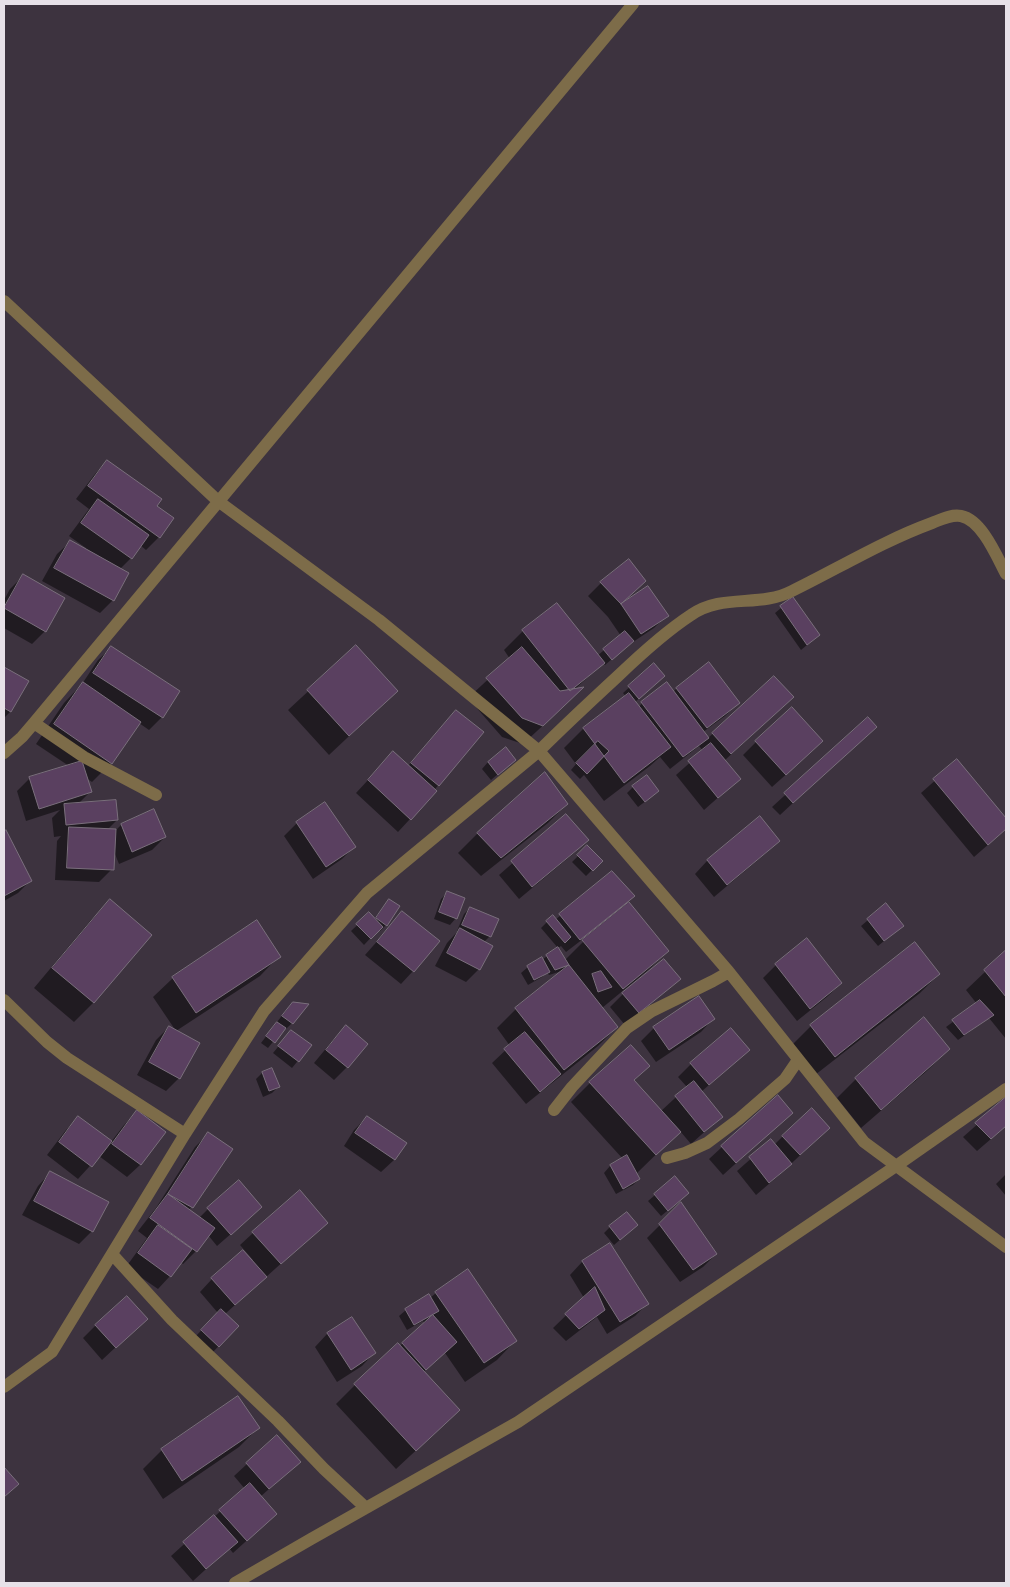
<!DOCTYPE html>
<html>
<head>
<meta charset="utf-8">
<style>
	body { margin:0 }
	#map { position:relative; width:1010px; height:1587px; overflow:hidden; background:#3d333f; font-family:"Alegreya Sans",sans-serif }
	canvas { display:block }
	.frame { position:absolute; inset:0; border:5px solid #e7e1e8; pointer-events:none }
</style>
</head>
<body>
<div id="map">
<canvas width="1010" height="1587"></canvas>
<div class="frame"></div>
</div>
<script>
const ctx = document.querySelector('canvas').getContext('2d');
ctx.lineJoin = 'round';
function fillPath(path, color) { ctx.fillStyle = color; ctx.fill(path, 'evenodd'); }
function trace(path, color, width, dash) { ctx.strokeStyle = color; ctx.lineWidth = width; ctx.lineCap = dash ? 'butt' : 'round'; ctx.setLineDash(dash || []); ctx.stroke(path); }
const shadow = new Path2D(`
	M 107,461 L 155,506 L 159,537 L 146,550 L 140,545 L 131,558 L 120,569 L 113,600 L 100,613 L 42,581 L 57,554 L 70,542 L 85,550 L 86,548 L 69,536 L 89,509 L 76,499 L 95,474 Z
	M 629,561 L 644,580 L 620,604 L 621,605 L 648,588 L 667,615 L 654,628 L 627,646 L 605,665 L 603,663 L 574,690 L 564,706 L 523,744 L 502,737 L 468,698 L 510,659 L 504,650 L 523,631 L 557,605 L 597,656 L 621,636 L 608,617 L 588,596 L 601,583 Z
	M 23,576 L 45,631 L 32,644 L 4,628 L 4,600 L 10,589 Z
	M 793,598 L 819,635 L 801,650 L 775,613 Z
	M 356,647 L 397,691 L 329,755 L 288,710 Z
	M 111,648 L 162,717 L 149,730 L 139,723 L 111,763 L 92,782 L 86,778 L 90,792 L 78,804 L 117,820 L 107,830 L 116,830 L 121,825 L 154,811 L 165,837 L 152,850 L 119,864 L 113,849 L 112,869 L 99,882 L 55,880 L 57,841 L 61,836 L 54,837 L 52,818 L 60,810 L 26,821 L 17,791 L 30,778 L 69,766 L 36,744 L 64,703 L 82,684 L 98,660 Z
	M 654,665 L 657,682 L 635,702 L 639,707 L 642,703 L 673,692 L 677,688 L 738,703 L 725,716 L 703,732 L 708,738 L 774,678 L 779,710 L 724,761 L 739,779 L 704,810 L 676,775 L 703,751 L 699,746 L 670,769 L 660,757 L 650,766 L 604,801 L 584,775 L 580,779 L 571,770 L 576,764 L 564,748 L 583,729 L 626,697 L 623,693 Z
	M 4,669 L 27,682 L 10,712 L 4,718 Z
	M 456,712 L 482,733 L 410,819 L 398,832 L 356,793 L 381,766 L 408,766 Z
	M 868,719 L 862,739 L 780,815 L 772,807 Z
	M 756,742 L 809,754 L 772,787 L 743,755 Z
	M 514,760 L 491,780 L 482,769 L 488,762 Z
	M 957,761 L 1006,820 L 1006,829 L 974,857 L 921,793 Z
	M 545,774 L 567,804 L 548,823 L 481,876 L 458,853 L 477,834 Z
	M 633,787 L 651,797 L 638,807 L 627,793 Z
	M 325,804 L 354,847 L 342,859 L 313,879 L 284,836 L 297,823 Z
	M 566,816 L 587,840 L 574,853 L 519,899 L 499,875 Z
	M 760,818 L 779,841 L 766,853 L 714,897 L 695,874 L 707,861 Z
	M 5,832 L 31,880 L 18,893 L 4,901 L 4,833 Z
	M 587,847 L 601,861 L 586,876 L 572,862 Z
	M 612,873 L 633,896 L 628,902 L 668,951 L 648,970 L 602,1008 L 617,1027 L 598,1046 L 526,1104 L 492,1063 L 510,1046 L 497,1028 L 516,1009 L 565,970 L 549,975 L 547,972 L 542,977 L 528,985 L 521,973 L 528,967 L 542,960 L 547,956 L 565,960 L 584,941 L 583,939 L 566,952 L 561,946 L 558,948 L 541,928 L 547,922 L 555,920 Z
	M 447,893 L 456,918 L 450,925 L 434,919 L 441,899 Z
	M 110,901 L 151,935 L 93,1003 L 74,1022 L 34,988 L 91,920 Z
	M 389,901 L 386,925 L 380,931 L 378,930 L 364,945 L 351,931 L 369,914 L 374,919 Z
	M 886,905 L 902,926 L 878,946 L 861,926 Z
	M 470,908 L 490,936 L 484,942 L 479,969 L 466,982 L 435,966 L 447,943 L 458,931 L 457,931 L 464,914 Z
	M 403,912 L 413,971 L 401,984 L 365,955 Z
	M 807,940 L 841,983 L 828,996 L 797,1021 L 763,978 L 776,965 Z
	M 1006,952 L 1006,1039 L 989,1018 L 958,1040 L 946,1027 L 977,1004 L 966,990 Z
	M 279,956 L 260,976 L 176,1031 L 179,1078 L 166,1091 L 137,1075 L 156,1040 L 169,1027 L 176,1031 L 153,997 L 173,978 Z
	M 939,974 L 920,993 L 815,1075 L 792,1045 L 811,1026 Z
	M 679,979 L 666,991 L 625,1025 L 610,1007 L 623,994 Z
	M 307,1005 L 292,1023 L 286,1029 L 284,1028 L 268,1048 L 261,1043 L 287,1009 Z
	M 713,1019 L 701,1032 L 656,1062 L 641,1041 L 654,1028 Z
	M 346,1027 L 347,1067 L 334,1080 L 314,1063 L 333,1040 Z
	M 291,1031 L 310,1046 L 292,1068 L 273,1053 Z
	M 948,1049 L 929,1069 L 861,1128 L 837,1098 L 856,1079 Z
	M 735,1062 L 701,1092 L 721,1117 L 691,1144 L 680,1131 L 636,1174 L 639,1179 L 633,1185 L 616,1194 L 604,1173 L 610,1166 L 623,1159 L 571,1102 L 590,1083 L 649,1066 L 633,1081 L 661,1111 L 687,1087 L 678,1077 L 691,1064 Z
	M 271,1070 L 278,1087 L 272,1093 L 263,1097 L 256,1079 L 262,1073 Z
	M 1006,1099 L 1006,1126 L 977,1151 L 963,1137 Z
	M 137,1112 L 164,1132 L 140,1165 L 127,1177 L 99,1156 L 78,1179 L 47,1155 L 66,1130 L 79,1118 L 111,1142 L 124,1125 Z
	M 367,1117 L 405,1144 L 394,1160 L 381,1172 L 344,1146 L 354,1130 Z
	M 778,1125 L 723,1175 L 709,1159 L 722,1147 Z
	M 829,1128 L 777,1177 L 756,1195 L 737,1171 L 771,1141 L 774,1145 L 783,1136 Z
	M 208,1134 L 231,1149 L 189,1210 L 199,1218 L 208,1209 L 248,1219 L 217,1246 L 208,1235 L 196,1251 L 183,1264 L 180,1262 L 170,1276 L 158,1289 L 126,1267 L 147,1238 L 138,1231 L 156,1208 L 195,1147 Z
	M 50,1173 L 92,1231 L 79,1244 L 22,1215 L 38,1186 Z
	M 1006,1174 L 1006,1196 L 996,1184 Z
	M 675,1178 L 682,1199 L 661,1216 L 648,1201 Z
	M 681,1204 L 716,1254 L 703,1267 L 680,1282 L 647,1238 Z
	M 326,1223 L 225,1314 L 238,1326 L 212,1353 L 195,1337 L 218,1313 L 200,1292 L 212,1279 L 253,1260 L 240,1245 L 253,1233 Z
	M 637,1225 L 614,1245 L 604,1233 L 610,1227 Z
	M 610,1245 L 647,1304 L 635,1316 L 607,1334 L 597,1317 L 566,1341 L 553,1328 L 584,1298 L 570,1275 L 582,1262 Z
	M 436,1293 L 516,1340 L 497,1360 L 465,1382 L 445,1353 L 423,1372 L 439,1429 L 396,1469 L 336,1404 L 355,1385 L 425,1324 L 423,1321 L 407,1330 L 399,1316 L 406,1310 L 430,1298 Z
	M 351,1318 L 374,1353 L 362,1366 L 337,1382 L 315,1347 L 327,1334 Z
	M 96,1325 L 133,1331 L 102,1360 L 83,1338 Z
	M 258,1428 L 239,1447 L 163,1499 L 143,1469 L 162,1450 Z
	M 247,1464 L 286,1474 L 260,1497 L 276,1514 L 233,1553 L 229,1548 L 193,1581 L 171,1556 L 245,1489 L 234,1476 Z`);
const building = new Path2D(`
	M 107,460 L 162,499 L 157,506 L 174,518 L 160,538 L 88,486 Z
	M 98,499 L 149,535 L 132,559 L 81,523 Z
	M 70,540 L 129,573 L 114,601 L 54,568 Z
	M 629,559 L 646,581 L 621,604 L 600,582 Z
	M 23,574 L 65,598 L 46,632 L 4,608 Z
	M 648,586 L 669,616 L 641,634 L 621,604 Z
	M 793,597 L 820,635 L 807,645 L 780,606 Z
	M 557,603 L 605,663 L 570,691 L 522,630 Z
	M 625,631 L 634,641 L 612,660 L 603,649 Z
	M 356,645 L 398,691 L 349,736 L 307,690 Z
	M 111,646 L 180,691 L 163,718 L 93,673 Z
	M 522,647 L 560,691 L 584,687 L 543,726 L 522,718 L 486,678 Z
	M 709,662 L 740,703 L 707,728 L 676,688 Z
	M 654,663 L 665,676 L 639,699 L 628,686 Z
	M 4,667 L 29,681 L 11,712 L 4,708 Z
	M 774,676 L 794,697 L 731,754 L 712,733 Z
	M 83,682 L 141,722 L 112,764 L 54,724 Z
	M 667,682 L 709,738 L 683,757 L 641,702 Z
	M 629,693 L 671,747 L 624,783 L 583,728 Z
	M 792,707 L 823,741 L 786,775 L 755,741 Z
	M 456,710 L 484,732 L 439,786 L 411,763 Z
	M 868,717 L 877,727 L 793,803 L 784,793 Z
	M 598,741 L 609,751 L 587,774 L 576,763 Z
	M 711,743 L 741,779 L 718,798 L 688,761 Z
	M 506,747 L 516,760 L 498,775 L 488,762 Z
	M 393,751 L 437,791 L 411,820 L 368,780 Z
	M 957,759 L 1006,818 L 1006,829 L 988,845 L 933,779 Z
	M 82,761 L 92,792 L 39,809 L 29,777 Z
	M 545,772 L 568,804 L 501,858 L 477,833 Z
	M 647,775 L 659,791 L 645,802 L 632,786 Z
	M 116,800 L 118,820 L 66,825 L 64,804 Z
	M 325,802 L 356,847 L 326,867 L 296,822 Z
	M 154,809 L 166,837 L 132,852 L 121,824 Z
	M 566,814 L 589,840 L 532,887 L 511,861 Z
	M 760,816 L 780,841 L 727,885 L 707,860 Z
	M 69,827 L 116,829 L 114,870 L 67,868 Z
	M 6,830 L 32,881 L 4,896 L 4,832 Z
	M 587,845 L 603,861 L 593,871 L 577,855 Z
	M 612,871 L 635,896 L 580,940 L 559,914 Z
	M 447,891 L 465,898 L 457,919 L 439,912 Z
	M 110,899 L 152,935 L 94,1003 L 52,968 Z
	M 389,899 L 400,906 L 387,926 L 376,918 Z
	M 629,902 L 669,951 L 623,989 L 582,940 Z
	M 886,903 L 904,926 L 884,941 L 867,919 Z
	M 470,907 L 499,919 L 491,937 L 462,925 Z
	M 402,911 L 440,941 L 414,972 L 377,942 Z
	M 369,912 L 383,927 L 371,939 L 356,924 Z
	M 553,915 L 571,937 L 565,943 L 546,921 Z
	M 257,920 L 281,957 L 196,1013 L 172,977 Z
	M 460,928 L 493,946 L 480,970 L 447,953 Z
	M 807,938 L 842,983 L 810,1009 L 775,964 Z
	M 915,942 L 940,974 L 835,1057 L 810,1025 Z
	M 558,947 L 569,965 L 555,970 L 546,955 Z
	M 1006,950 L 1006,997 L 984,970 Z
	M 542,957 L 550,972 L 534,980 L 527,966 Z
	M 664,959 L 681,979 L 639,1013 L 622,993 Z
	M 569,965 L 618,1027 L 564,1070 L 515,1008 Z
	M 601,971 L 612,987 L 598,992 L 592,974 Z
	M 699,996 L 715,1019 L 669,1050 L 653,1027 Z
	M 980,1000 L 994,1015 L 964,1035 L 952,1020 Z
	M 293,1002 L 309,1004 L 293,1024 L 282,1016 Z
	M 924,1017 L 950,1049 L 881,1110 L 855,1078 Z
	M 277,1022 L 286,1028 L 275,1043 L 266,1036 Z
	M 346,1025 L 368,1044 L 348,1068 L 326,1050 Z
	M 169,1026 L 200,1043 L 180,1079 L 149,1062 Z
	M 731,1028 L 750,1050 L 709,1085 L 690,1063 Z
	M 291,1030 L 312,1045 L 299,1062 L 278,1046 Z
	M 525,1032 L 561,1074 L 540,1092 L 504,1049 Z
	M 631,1045 L 650,1066 L 634,1080 L 681,1132 L 656,1155 L 589,1082 Z
	M 272,1068 L 280,1087 L 269,1091 L 262,1072 Z
	M 694,1081 L 723,1117 L 704,1132 L 675,1096 Z
	M 778,1095 L 793,1113 L 736,1163 L 721,1146 Z
	M 1006,1097 L 1006,1126 L 991,1139 L 975,1123 Z
	M 812,1108 L 830,1128 L 800,1155 L 782,1136 Z
	M 137,1110 L 166,1132 L 141,1165 L 112,1144 Z
	M 78,1116 L 112,1141 L 92,1167 L 59,1142 Z
	M 367,1116 L 407,1143 L 395,1160 L 355,1133 Z
	M 208,1132 L 233,1149 L 193,1208 L 168,1194 Z
	M 771,1139 L 792,1164 L 769,1183 L 749,1157 Z
	M 627,1155 L 640,1179 L 623,1189 L 610,1165 Z
	M 50,1171 L 109,1202 L 93,1232 L 34,1201 Z
	M 675,1176 L 689,1193 L 668,1211 L 654,1194 Z
	M 239,1180 L 262,1207 L 231,1235 L 207,1208 Z
	M 300,1190 L 328,1223 L 281,1264 L 252,1232 Z
	M 168,1194 L 215,1228 L 197,1252 L 150,1218 Z
	M 681,1202 L 717,1254 L 693,1270 L 659,1224 Z
	M 627,1212 L 638,1225 L 620,1240 L 609,1226 Z
	M 158,1225 L 192,1249 L 171,1277 L 138,1253 Z
	M 610,1243 L 649,1304 L 620,1322 L 582,1261 Z
	M 243,1250 L 267,1277 L 235,1305 L 211,1278 Z
	M 468,1269 L 517,1341 L 484,1363 L 435,1292 Z
	M 595,1287 L 605,1310 L 579,1329 L 565,1314 Z
	M 429,1294 L 439,1311 L 414,1325 L 405,1309 Z
	M 127,1296 L 148,1319 L 116,1348 L 95,1325 Z
	M 221,1309 L 239,1326 L 219,1347 L 201,1330 Z
	M 433,1315 L 457,1342 L 426,1370 L 402,1343 Z
	M 352,1317 L 376,1353 L 351,1370 L 327,1333 Z
	M 398,1343 L 460,1410 L 416,1451 L 354,1384 Z
	M 238,1396 L 260,1428 L 182,1481 L 161,1449 Z
	M 277,1435 L 301,1462 L 269,1489 L 246,1463 Z
	M 4,1467 L 19,1484 L 4,1497 Z
	M 250,1483 L 277,1514 L 247,1541 L 219,1510 Z
	M 214,1515 L 238,1542 L 206,1569 L 183,1542 Z`);
const minor = new Path2D(`
	M 4,301 L 218,501 L 379,620 L 539,751 L 729,972 L 864,1142 L 1006,1247
	M 34,723 L 84,757 L 156,795
	M 4,753 L 22,737 L 34,723 L 633,4
	M 4,1000 L 47,1042 L 67,1058 L 185,1134
	M 554,1110 L 572,1087 L 627,1028 L 652,1011 L 713,981 L 729,972
	M 667,1158 L 685,1153 L 707,1143 L 739,1119 L 785,1079 L 798,1060
	M 112,1254 L 172,1320 L 278,1421 L 324,1469 L 366,1508
	M 4,1387 L 52,1352 L 185,1134 L 264,1011 L 367,893 L 539,751 C 565,725 592,700 618,676 C 641,654 665,632 691,615 C 723,593 759,608 792,591 C 839,568 883,541 932,523 C 940,520 951,514 961,516 C 982,520 997,557 1006,574
	M 235,1583 L 311,1539 L 518,1422 L 896,1166 L 1006,1089`);
fillPath(shadow, '#0007');
fillPath(building, '#5a4060');
trace(building, '#7a6f7c', 1);
trace(minor, '#7d6c49', 12);
</script>
</body>
</html>
